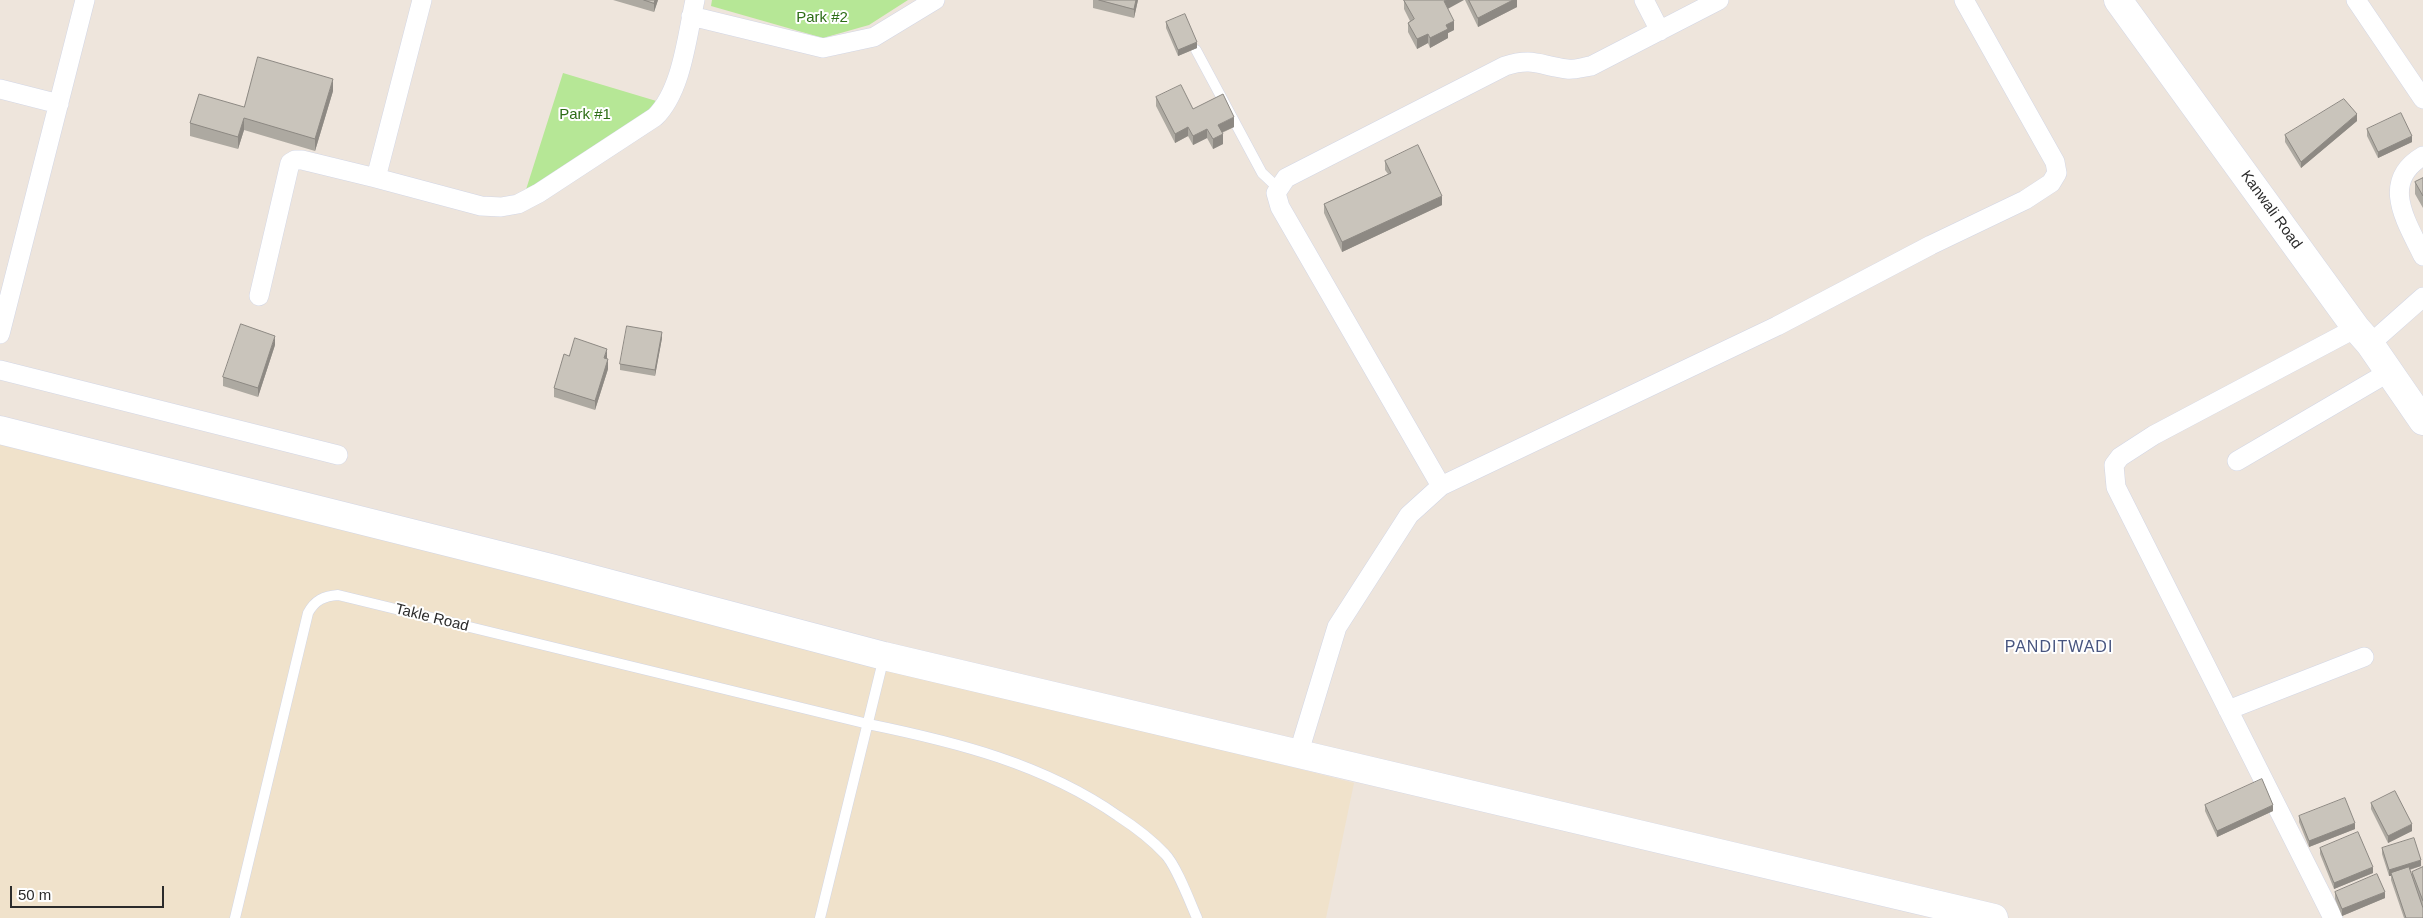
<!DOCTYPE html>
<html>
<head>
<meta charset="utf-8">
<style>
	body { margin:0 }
	#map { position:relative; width:2423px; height:918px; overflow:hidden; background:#eee5dc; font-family:Arial,sans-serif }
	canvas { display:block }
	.scale { position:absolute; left:10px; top:886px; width:154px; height:22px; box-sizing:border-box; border:2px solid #2b2b2b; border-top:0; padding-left:6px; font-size:15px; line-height:18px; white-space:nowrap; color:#2b2b2b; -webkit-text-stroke:4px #fff; paint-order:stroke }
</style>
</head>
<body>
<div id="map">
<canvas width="2423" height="918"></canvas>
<div class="scale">50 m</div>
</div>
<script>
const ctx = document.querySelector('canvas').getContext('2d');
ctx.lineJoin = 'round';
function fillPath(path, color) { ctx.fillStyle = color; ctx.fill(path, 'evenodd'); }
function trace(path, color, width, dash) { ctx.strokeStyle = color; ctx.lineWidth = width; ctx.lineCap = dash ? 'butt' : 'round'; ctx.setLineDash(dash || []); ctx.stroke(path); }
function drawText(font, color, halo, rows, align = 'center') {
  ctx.font = font + ' Arial,sans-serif'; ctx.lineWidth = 4; ctx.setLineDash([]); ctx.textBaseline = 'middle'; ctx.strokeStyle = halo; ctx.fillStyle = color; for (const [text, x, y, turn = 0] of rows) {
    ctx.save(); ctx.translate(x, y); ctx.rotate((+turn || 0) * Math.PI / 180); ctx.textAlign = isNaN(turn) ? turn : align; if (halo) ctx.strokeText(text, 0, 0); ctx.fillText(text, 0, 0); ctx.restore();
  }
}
const education = new Path2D(`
	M 0,435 L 1354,783 L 1326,918 L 0,918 Z`);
const green = new Path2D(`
	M 712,0 L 908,0 L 869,25 L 823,38 L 711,6 Z
	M 563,73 L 663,103 L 523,199 Z`);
const lane = new Path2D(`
	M 1196,50 L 1262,173 L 1278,188
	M 235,918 L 308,613 C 315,600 324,596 338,595 L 868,724 C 956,742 1044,764 1118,816 C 1135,827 1151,839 1165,854 C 1176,865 1190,902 1197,918
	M 820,918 L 884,657`);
const street = new Path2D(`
	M 422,0 L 376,178 L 481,206 L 501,207 L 518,204 L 539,193 L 655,117 C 682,91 687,36 695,0
	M 1644,0 L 1660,31
	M 1719,0 L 1591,66 C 1583,67 1575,70 1567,69 C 1540,66 1534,57 1505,66 L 1286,178 L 1276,193 L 1280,207 L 1441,486 L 1777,326 L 1931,245 L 2025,200 L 2051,183 L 2057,173 L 2055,162 L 1964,0
	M 2356,0 L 2423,99
	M 691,16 L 823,48 L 874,37 L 935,0
	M 0,89 L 59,104
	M 2423,156 C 2379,182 2407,222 2423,256
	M 259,296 L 290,163 L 295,160 L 302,160 L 376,178
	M 0,334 L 85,0
	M 2370,344 L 2423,297
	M 0,370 L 338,455
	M 2237,461 L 2389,372
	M 2228,710 L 2364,657
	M 1298,755 L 1337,627 L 1409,515 L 1441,486
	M 2333,918 L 2116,487 L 2114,465 L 2120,457 L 2154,435 L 2356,328`);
const secondary = new Path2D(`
	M 2118,0 L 2356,328 L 2370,344 L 2423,421
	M 0,430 L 551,568 L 884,656 L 1994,918`);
const wall = new Path2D(`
	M 613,0 L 658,0 L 654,12 Z
	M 1093,0 L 1138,0 L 1134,18 L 1093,8 Z
	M 1404,0 L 1447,9 L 1454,30 L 1448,33 L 1448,38 L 1430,48 L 1428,43 L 1417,49 L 1408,32 L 1408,23 L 1410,21 L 1404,9 Z
	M 1465,0 L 1517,0 L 1517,7 L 1478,27 Z
	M 1166,22 L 1197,48 L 1178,56 L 1166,28 Z
	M 333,91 L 315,151 L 244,130 L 238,149 L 190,136 L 190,123 L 244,107 Z
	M 1156,97 L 1234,127 L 1222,133 L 1223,144 L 1213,149 L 1207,138 L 1193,145 L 1188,136 L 1175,143 L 1156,106 Z
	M 2357,121 L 2301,168 L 2285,142 L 2285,135 Z
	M 2367,129 L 2412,142 L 2378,158 L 2367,136 Z
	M 1385,161 L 1442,205 L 1342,252 L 1324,213 L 1324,204 L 1388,174 L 1385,170 Z
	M 2423,178 L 2423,208 L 2415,194 L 2415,182 Z
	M 662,338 L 655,376 L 620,370 L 620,364 Z
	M 275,345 L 258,397 L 223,386 L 223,377 Z
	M 569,356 L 607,358 L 608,369 L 595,410 L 554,397 L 554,388 Z
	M 2371,803 L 2412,831 L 2388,843 L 2371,809 Z
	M 2205,805 L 2273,811 L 2217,837 L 2205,811 Z
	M 2299,816 L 2355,829 L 2309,847 L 2299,822 Z
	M 2320,848 L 2373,873 L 2334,889 L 2320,854 Z
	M 2382,848 L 2421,866 L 2410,870 L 2412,876 L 2412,872 L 2423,867 L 2423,918 L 2404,918 L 2391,880 L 2391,876 L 2389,876 L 2382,854 Z
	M 2335,892 L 2385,898 L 2342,916 L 2335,899 Z`);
const shadedWall = new Path2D(`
	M 655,0 L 658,0 L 654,12 L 654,3 Z
	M 1136,0 L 1138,0 L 1134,18 L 1134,9 Z
	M 1446,0 L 1464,0 L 1444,11 L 1444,1 Z
	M 1513,0 L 1517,0 L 1517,7 L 1478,27 L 1478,18 Z
	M 1454,21 L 1454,30 L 1448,33 L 1448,38 L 1430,48 L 1430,38 L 1446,25 Z
	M 1428,34 L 1428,43 L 1417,49 L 1417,39 Z
	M 1197,42 L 1197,48 L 1178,56 L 1178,50 Z
	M 333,79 L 333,91 L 315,151 L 315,139 Z
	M 2357,114 L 2357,121 L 2301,168 L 2301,162 Z
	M 1234,117 L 1234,127 L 1218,134 L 1218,125 Z
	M 244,118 L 244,130 L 238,149 L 238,137 Z
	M 1188,127 L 1188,136 L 1175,143 L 1175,134 Z
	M 1207,129 L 1207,138 L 1193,145 L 1193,136 Z
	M 1223,134 L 1223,144 L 1213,149 L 1213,139 Z
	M 2412,136 L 2412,142 L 2378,158 L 2378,152 Z
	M 1442,196 L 1442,205 L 1342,252 L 1342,242 Z
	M 662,332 L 662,338 L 655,376 L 655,370 Z
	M 275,336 L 275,345 L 258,397 L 258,388 Z
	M 607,349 L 607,358 L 604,367 L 604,358 Z
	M 608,359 L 608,369 L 595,410 L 595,401 Z
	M 2273,805 L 2273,811 L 2217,837 L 2217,831 Z
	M 2355,823 L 2355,829 L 2309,847 L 2309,841 Z
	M 2412,824 L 2412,831 L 2388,843 L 2388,836 Z
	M 2421,860 L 2421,866 L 2391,875 L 2391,873 L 2391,876 L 2389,876 L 2389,870 Z
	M 2373,867 L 2373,873 L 2334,889 L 2334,883 Z
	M 2385,892 L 2385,898 L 2342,916 L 2342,909 Z`);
const building = new Path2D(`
	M 644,0 L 655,0 L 654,3 Z
	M 1099,0 L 1136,0 L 1134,9 Z
	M 1404,0 L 1446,0 L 1444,1 L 1454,21 L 1446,25 L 1448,29 L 1430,38 L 1428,34 L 1417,39 L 1408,23 L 1414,19 Z
	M 1469,0 L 1513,0 L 1478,18 Z
	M 1185,14 L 1197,42 L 1178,50 L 1166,22 Z
	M 258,57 L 333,79 L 315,139 L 244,118 L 238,137 L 190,123 L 199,94 L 244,107 Z
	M 1181,85 L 1193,109 L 1223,94 L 1234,117 L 1218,125 L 1223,134 L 1213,139 L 1207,129 L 1193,136 L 1188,127 L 1175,134 L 1156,97 Z
	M 2344,99 L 2357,114 L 2301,162 L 2285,135 Z
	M 2401,113 L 2412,136 L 2378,152 L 2367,129 Z
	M 1418,145 L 1442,196 L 1342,242 L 1324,204 L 1391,173 L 1385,161 Z
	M 2423,178 L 2423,196 L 2415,182 Z
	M 241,324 L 275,336 L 258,388 L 223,377 Z
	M 627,326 L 662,332 L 655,370 L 620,364 Z
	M 575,338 L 607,349 L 604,358 L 608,359 L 595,401 L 554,388 L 564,354 L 569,356 Z
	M 2262,779 L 2273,805 L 2217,831 L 2205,805 Z
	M 2395,791 L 2412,824 L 2388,836 L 2371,803 Z
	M 2345,798 L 2355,823 L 2309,841 L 2299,816 Z
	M 2358,832 L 2373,867 L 2334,883 L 2320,848 Z
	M 2414,838 L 2421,860 L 2389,870 L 2382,848 Z
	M 2409,867 L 2423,908 L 2423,918 L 2406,918 L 2391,873 Z
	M 2423,867 L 2423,901 L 2412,872 Z
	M 2377,874 L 2385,892 L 2342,909 L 2335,892 Z`);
const parkNames = [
	["Park #2",822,18],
	["Park #1",585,115]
];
const streetNames = [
	["Kanwali Road",2271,210,54],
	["Takle Road",432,618,14]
];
const neighbourhoodNames = [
	["PANDITWADI",2059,648]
];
fillPath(education, '#f0e2cb');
fillPath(green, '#b6e796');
trace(lane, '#d2d6e5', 11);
trace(street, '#d2d6e5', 20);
trace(secondary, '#d2d6e5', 29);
trace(lane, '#fff', 10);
trace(street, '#fff', 19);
trace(secondary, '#fff', 28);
fillPath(wall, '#ada9a1');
fillPath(shadedWall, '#8d8983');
fillPath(building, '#c9c4bb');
trace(building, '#8d8983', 1);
drawText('15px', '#2d6d16', '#fff', parkNames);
drawText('15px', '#2b2b2b', '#fff', streetNames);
ctx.letterSpacing = '1px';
drawText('16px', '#48557f', '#fff', neighbourhoodNames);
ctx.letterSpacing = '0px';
</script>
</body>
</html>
